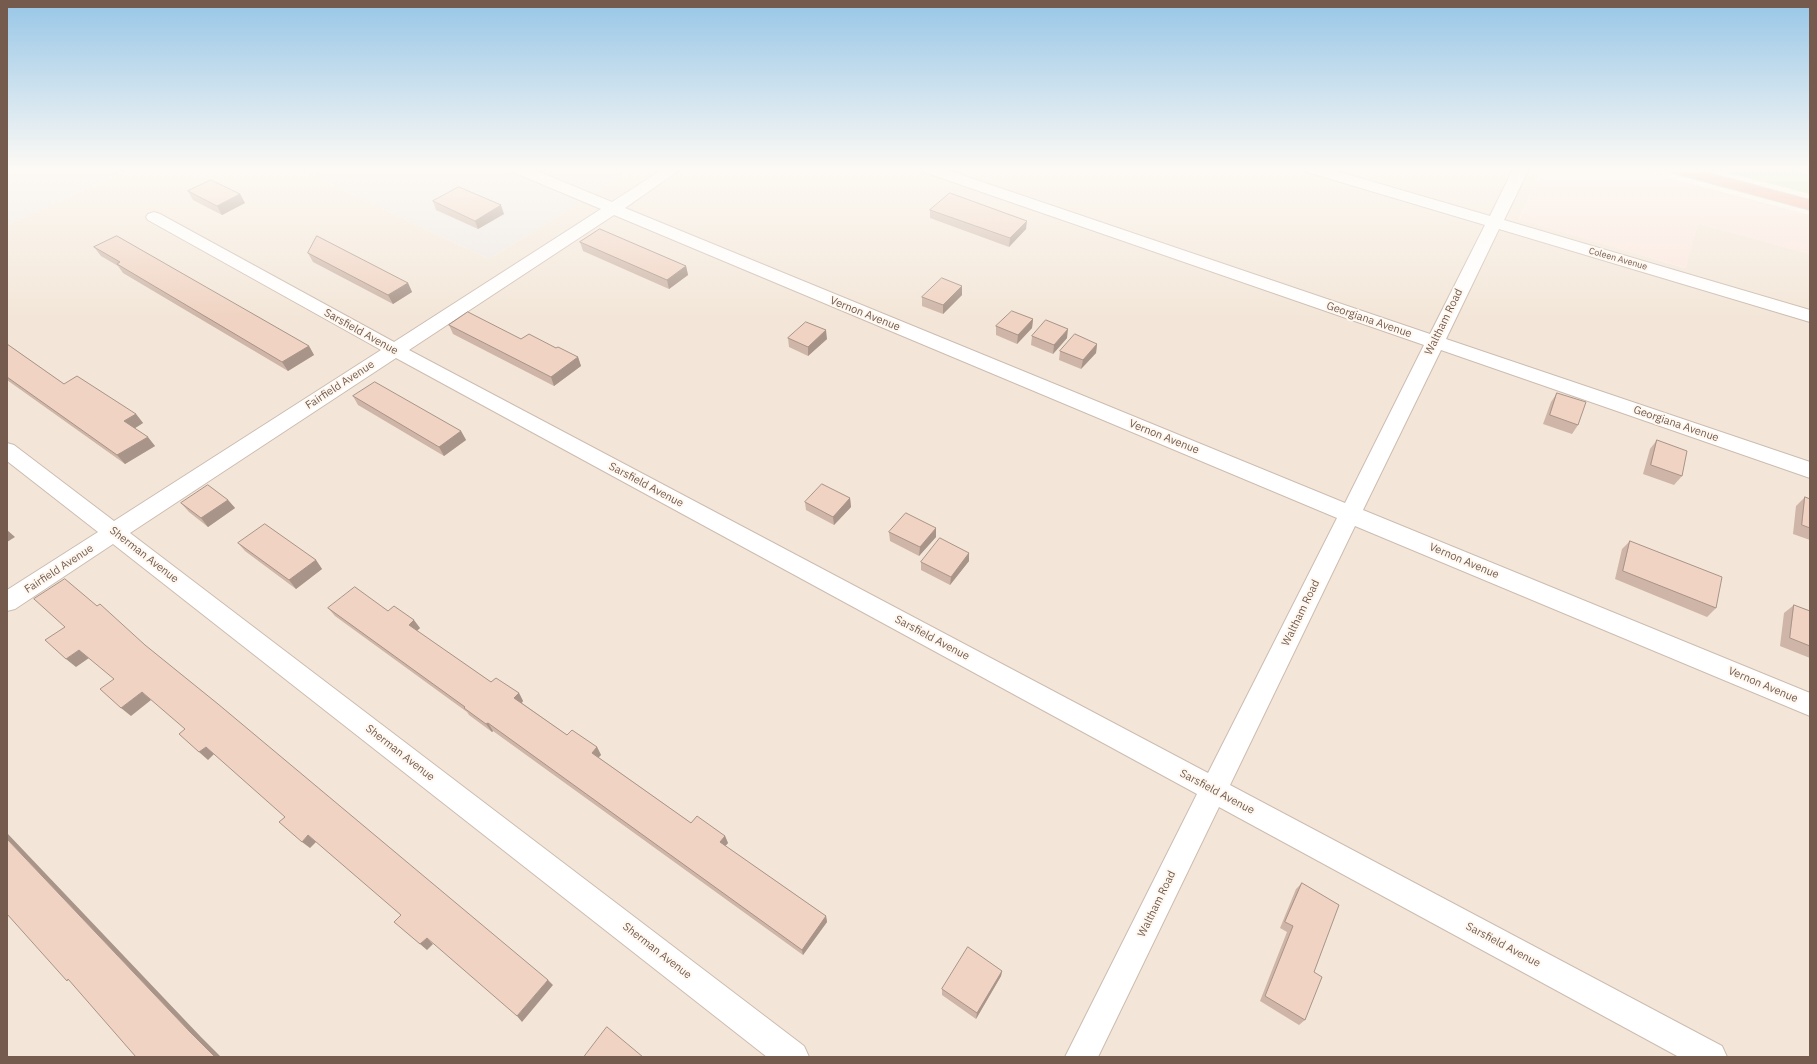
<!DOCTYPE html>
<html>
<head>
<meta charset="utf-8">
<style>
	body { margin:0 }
	#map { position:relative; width:1817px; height:1064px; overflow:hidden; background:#fbf4e9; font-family:"IBM Plex Sans",sans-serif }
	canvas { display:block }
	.frame { position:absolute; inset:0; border:8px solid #755b4e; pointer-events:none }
</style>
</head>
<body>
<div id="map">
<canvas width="1817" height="1064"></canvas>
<div class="frame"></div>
</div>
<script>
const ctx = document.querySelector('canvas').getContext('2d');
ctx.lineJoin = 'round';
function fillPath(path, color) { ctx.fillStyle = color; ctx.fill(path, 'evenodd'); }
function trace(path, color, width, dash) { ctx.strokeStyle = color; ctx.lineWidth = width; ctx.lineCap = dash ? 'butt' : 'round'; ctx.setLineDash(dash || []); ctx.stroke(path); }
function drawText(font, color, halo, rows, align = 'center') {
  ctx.font = font + ' "IBM Plex Sans",sans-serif'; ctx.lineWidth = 4; ctx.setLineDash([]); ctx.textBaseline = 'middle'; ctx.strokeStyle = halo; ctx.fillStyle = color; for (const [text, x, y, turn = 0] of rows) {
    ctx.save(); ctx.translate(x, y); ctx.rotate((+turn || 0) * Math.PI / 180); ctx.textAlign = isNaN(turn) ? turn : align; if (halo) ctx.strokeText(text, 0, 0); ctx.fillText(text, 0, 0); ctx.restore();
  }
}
const residential = new Path2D(`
	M 129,169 L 300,169 L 489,259 L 633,169 L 1542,169 L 1519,219 L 1685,268 L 1698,223 L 1810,254 L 1810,1057 L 7,1057 L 7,225 Z`);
const commercial = new Path2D(`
	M 1542,169 L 1636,169 L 1810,215 L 1810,254 L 1698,223 L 1686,268 L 1519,220 Z`);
const industrial = new Path2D(`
	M 7,169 L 129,169 L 7,225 Z
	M 300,169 L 633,169 L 489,259 Z`);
const green = new Path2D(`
	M 1713,169 L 1794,169 L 1810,173 L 1810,194 Z`);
const minor = new Path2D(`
	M 511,169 L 532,169 L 612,202 L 663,169 L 681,169 L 625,208 L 1345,503 L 1424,345 L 924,172 L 922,169 L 944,169 L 1430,334 L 1485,225 L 1307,172 L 1305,169 L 1329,169 L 1490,216 L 1513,169 L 1529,169 L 1504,220 L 1810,310 L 1810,322 L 1499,229 L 1446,339 L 1810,462 L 1810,478 L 1441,350 L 1363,510 L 1810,693 L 1810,716 L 1355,526 L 1230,785 L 1722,1046 L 1727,1057 L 1679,1057 L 1219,807 L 1098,1057 L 1065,1057 L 1197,794 L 396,358 L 130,533 L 804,1046 L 809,1057 L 767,1057 L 113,544 L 15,609 L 7,611 L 7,590 L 98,532 L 7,461 L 7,443 L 14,445 L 114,521 L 381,350 L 148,220 L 146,217 L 148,214 L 154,212 L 160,214 L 394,342 L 601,209 L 513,172 ZM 614,215 L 1337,518 L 1208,773 L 409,350 Z`);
const highway = new Path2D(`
	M 1668,169 L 1693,169 L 1810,200 L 1810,210 L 1670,172 Z`);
const wall = new Path2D(`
	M 188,191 L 240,194 L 245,203 L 222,215 L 193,200 Z
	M 433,201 L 504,214 L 478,229 L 436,210 Z
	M 930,210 L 1026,229 L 1009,247 L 930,218 Z
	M 580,242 L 686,266 L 688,275 L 669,289 L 583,251 Z
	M 94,247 L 309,346 L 314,355 L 288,371 L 123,273 L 118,266 L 101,256 Z
	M 308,253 L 408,283 L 412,292 L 393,304 L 313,262 Z
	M 962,295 L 943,314 L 922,306 L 922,297 Z
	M 1033,319 L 1032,328 L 1017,344 L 996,335 L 996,326 Z
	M 449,325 L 521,339 L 556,348 L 578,357 L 581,366 L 554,386 L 453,334 Z
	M 1032,336 L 1067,338 L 1053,354 L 1031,345 Z
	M 788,338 L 827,339 L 808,356 L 789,347 Z
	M 7,344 L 64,384 L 136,414 L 143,423 L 135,428 L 155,446 L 125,464 L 7,380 Z
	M 1097,344 L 1096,353 L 1081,369 L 1059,360 L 1060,351 Z
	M 1557,393 L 1578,425 L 1572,434 L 1543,424 L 1551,402 Z
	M 353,396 L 461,431 L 466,440 L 444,456 L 358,405 Z
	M 1657,440 L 1682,476 L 1674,485 L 1643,474 L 1650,449 Z
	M 1805,497 L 1810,499 L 1810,540 L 1793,534 L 1796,506 Z
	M 850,498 L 851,507 L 834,525 L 806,510 L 805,502 Z
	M 228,500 L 235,508 L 208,527 L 189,512 L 181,503 Z
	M 889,532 L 936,537 L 919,556 L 890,541 Z
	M 1630,541 L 1716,608 L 1707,617 L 1615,579 L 1622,549 Z
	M 238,543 L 316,560 L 322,569 L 296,589 L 245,551 Z
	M 969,553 L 969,561 L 950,585 L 921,570 L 921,562 Z
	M 1794,605 L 1810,611 L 1810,658 L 1780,646 L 1784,613 Z
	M 328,608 L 388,611 L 420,628 L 417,631 L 491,682 L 519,693 L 523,701 L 522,703 L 567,735 L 597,747 L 601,755 L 598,757 L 691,823 L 725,836 L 728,843 L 725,846 L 826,916 L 827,922 L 803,955 L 493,731 L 492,732 L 469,715 L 467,712 L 335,616 Z
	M 1302,883 L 1314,972 L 1305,1020 L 1299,1025 L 1260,1001 L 1287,932 L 1280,928 L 1296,889 Z
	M 1002,971 L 1001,976 L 976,1019 L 942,995 L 942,989 Z`);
const shadedWall = new Path2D(`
	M 240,194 L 245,203 L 222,215 L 217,206 Z
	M 501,205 L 504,214 L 478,229 L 475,221 Z
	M 1027,221 L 1026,229 L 1009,247 L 1010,238 Z
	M 686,266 L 688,275 L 669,289 L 667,280 Z
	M 408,283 L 412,292 L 393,304 L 388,295 Z
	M 962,286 L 962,295 L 943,314 L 943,305 Z
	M 1033,319 L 1032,328 L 1017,344 L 1018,335 Z
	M 1068,329 L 1067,338 L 1053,354 L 1054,345 Z
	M 826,330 L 827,339 L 808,356 L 808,347 Z
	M 1097,344 L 1096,353 L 1081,369 L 1083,360 Z
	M 309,346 L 314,355 L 288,371 L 282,362 Z
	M 578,357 L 581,366 L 554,386 L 551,377 Z
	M 136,414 L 143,423 L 132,430 L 124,421 Z
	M 461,431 L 466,440 L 444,456 L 439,447 Z
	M 148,437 L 155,446 L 125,464 L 117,455 Z
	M 850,498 L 851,507 L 834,525 L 833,517 Z
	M 228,500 L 235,508 L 208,527 L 201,518 Z
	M 936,528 L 936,537 L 919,556 L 920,547 Z
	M 7,530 L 15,537 L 7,542 Z
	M 969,553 L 969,561 L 950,585 L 951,577 Z
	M 316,560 L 322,569 L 296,589 L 289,580 Z
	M 414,620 L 420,628 L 414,633 L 409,625 Z
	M 79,650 L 89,658 L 76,667 L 66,659 Z
	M 142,692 L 151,700 L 131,716 L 121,708 Z
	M 519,693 L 523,701 L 519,706 L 514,698 Z
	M 488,723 L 493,731 L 492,732 L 486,724 Z
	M 206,747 L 214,754 L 208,760 L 199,752 Z
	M 597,747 L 601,755 L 596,760 L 592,753 Z
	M 7,833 L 201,1037 L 221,1057 L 215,1057 L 190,1032 L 7,839 Z
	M 308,835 L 316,842 L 310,848 L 302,842 Z
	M 725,836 L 728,843 L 723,849 L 720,842 Z
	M 826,916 L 827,922 L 803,955 L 802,950 Z
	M 427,938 L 433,944 L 427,950 L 420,944 Z
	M 1002,971 L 1001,976 L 976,1019 L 977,1013 Z
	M 548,980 L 553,985 L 522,1022 L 517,1016 Z`);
const building = new Path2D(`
	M 211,180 L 240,194 L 217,206 L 188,191 Z
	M 459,187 L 501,205 L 475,221 L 433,201 Z
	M 950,193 L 1027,221 L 1010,238 L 930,210 Z
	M 600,229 L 686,266 L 667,280 L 580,242 Z
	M 117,236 L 309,346 L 282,362 L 117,264 L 120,262 L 94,247 Z
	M 317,236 L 408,283 L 388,295 L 308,253 Z
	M 942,278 L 962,286 L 943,305 L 922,297 Z
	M 1012,311 L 1033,319 L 1018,335 L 996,326 Z
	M 468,312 L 521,339 L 529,334 L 556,348 L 558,347 L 578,357 L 551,377 L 449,325 Z
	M 1046,320 L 1068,329 L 1054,345 L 1032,336 Z
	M 806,322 L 826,330 L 808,347 L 788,338 Z
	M 1075,334 L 1097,344 L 1083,360 L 1060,351 Z
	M 7,344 L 64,384 L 77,376 L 136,414 L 124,421 L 148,437 L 117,455 L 7,377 Z
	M 375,382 L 461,431 L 439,447 L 353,396 Z
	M 1557,393 L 1586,402 L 1578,425 L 1550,415 Z
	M 1657,440 L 1687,451 L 1682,476 L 1651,465 Z
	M 822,484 L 850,498 L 833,517 L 805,502 Z
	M 208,485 L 228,500 L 201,518 L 181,503 Z
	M 1805,497 L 1810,499 L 1810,528 L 1802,525 Z
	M 906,513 L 936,528 L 920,547 L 889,532 Z
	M 265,524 L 316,560 L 289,580 L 238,543 Z
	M 940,538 L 969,553 L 951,577 L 921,562 Z
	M 1630,541 L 1722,577 L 1716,608 L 1623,571 Z
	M 65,579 L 97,606 L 100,604 L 145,645 L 218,704 L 548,980 L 517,1016 L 427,938 L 420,944 L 394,922 L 401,915 L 308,835 L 302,842 L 279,822 L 285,817 L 206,747 L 199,752 L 179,734 L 185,729 L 142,692 L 121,708 L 100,689 L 114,679 L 79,650 L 66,659 L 45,640 L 65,627 L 34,599 Z
	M 355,587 L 388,611 L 394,606 L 414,620 L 409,625 L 491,682 L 496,678 L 519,693 L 514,698 L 567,735 L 572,730 L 597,747 L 592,753 L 691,823 L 697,816 L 725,836 L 720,842 L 826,916 L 802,950 L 488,723 L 486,724 L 464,708 L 465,707 L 328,608 Z
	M 1794,605 L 1810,611 L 1810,646 L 1790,638 Z
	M 7,839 L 190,1032 L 215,1057 L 136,1057 L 68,979 L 67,981 L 7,914 Z
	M 1302,883 L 1339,905 L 1314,972 L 1322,977 L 1305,1020 L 1265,996 L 1293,926 L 1285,922 Z
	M 968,947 L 1002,971 L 977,1013 L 942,989 Z
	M 607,1027 L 643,1057 L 584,1057 Z`);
const farStreetnames = [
	["Coleen Avenue",1618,259,16]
];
const streetNames = [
	["Vernon Avenue",865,314,22],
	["Georgiana Avenue",1369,320,19],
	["Waltham Road",1444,322,-64],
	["Sarsfield Avenue",361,332,29],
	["Fairfield Avenue",340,385,-33],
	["Georgiana Avenue",1676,424,19],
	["Vernon Avenue",1164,437,22],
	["Sarsfield Avenue",646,485,28],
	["Sherman Avenue",144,555,38],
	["Vernon Avenue",1464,561,23],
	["Fairfield Avenue",59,569,-33],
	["Waltham Road",1301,613,-64],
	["Sarsfield Avenue",932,638,28],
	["Vernon Avenue",1763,685,23],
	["Sherman Avenue",400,753,38],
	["Sarsfield Avenue",1217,792,28],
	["Waltham Road",1157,904,-64],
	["Sarsfield Avenue",1503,945,28],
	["Sherman Avenue",657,951,38]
];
fillPath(residential, '#f3e6d8');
fillPath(commercial, '#fbe6de');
fillPath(industrial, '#ede7e2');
fillPath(green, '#d6e9c8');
trace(minor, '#cdbcb0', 2);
trace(highway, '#d8d1cd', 2);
fillPath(minor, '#fff');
fillPath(highway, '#f2b7a4');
fillPath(wall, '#ceb5a7');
fillPath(shadedWall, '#a89488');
fillPath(building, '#f0d3c2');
trace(building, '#a89488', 1);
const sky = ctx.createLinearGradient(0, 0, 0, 318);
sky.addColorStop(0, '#97c6e7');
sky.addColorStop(0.53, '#fdfaf5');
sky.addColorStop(1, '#fdfaf500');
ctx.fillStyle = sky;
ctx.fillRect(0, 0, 1817, 318);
drawText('9px', '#755b4e', '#fef8f0', farStreetnames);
drawText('11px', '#755b4e', '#fef8f0', streetNames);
</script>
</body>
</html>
